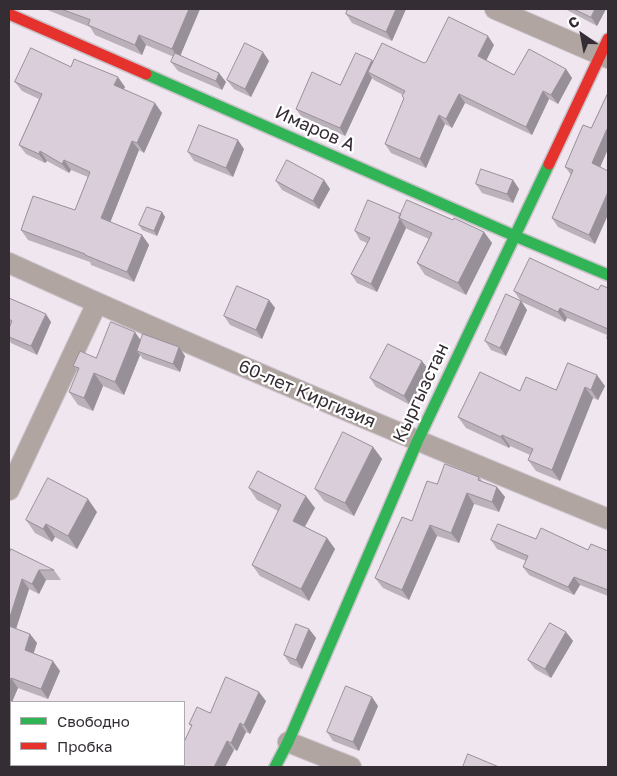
<!DOCTYPE html>
<html>
<head>
<meta charset="utf-8">
<style>
	body { margin:0 }
	#map { position:relative; width:617px; height:776px; overflow:hidden; background:#f0e6f0; font-family:"Golos Text",sans-serif }
	canvas { display:block }
	.frame { position:absolute; inset:0; border:10px solid #342d34; pointer-events:none }
	.legend { position:absolute; left:10px; top:701px; width:175px; height:65px; box-sizing:border-box; background:#fff; border:1px solid #aeabae; margin:0; padding:6px 9px; list-style:none; font-size:15px; color:#342d34 }
	.legend li { display:flex; align-items:center; gap:10px; height:25px }
	.legend b { width:25px; border:1px solid #aeabae }
	.north { position:absolute; left:557px; top:10px; width:50px; height:50px; -webkit-text-stroke:4px #fff; paint-order:stroke; rotate:327deg; font-size:14px; font-weight:700; line-height:20px; text-align:center; color:#342d34 }
	.north::after { content:''; display:block; margin:auto; width:18px; height:22px; background:#342d34; clip-path:polygon(50% 0,100% 100%,50% 72%,0 100%) }
</style>
</head>
<body>
<div id="map">
<canvas width="617" height="776"></canvas>
<div class="frame"></div>
<ul class="legend">
<li><b style="height:6px;background:#30b455"></b>Свободно</li>
<li><b style="height:6px;background:#e5322d"></b>Пробка</li>
</ul>
<div class="north">С</div>
</div>
<script>
const ctx = document.querySelector('canvas').getContext('2d');
ctx.lineJoin = 'round';
function trace(path, color, width, dash) { ctx.strokeStyle = color; ctx.lineWidth = width; ctx.lineCap = dash ? 'butt' : 'round'; ctx.setLineDash(dash || []); ctx.stroke(path); }
function fillPath(path, color) { ctx.fillStyle = color; ctx.fill(path, 'evenodd'); }
function drawText(font, color, halo, rows, align = 'center') {
  ctx.font = font + ' "Golos Text",sans-serif'; ctx.lineWidth = 4.5; ctx.setLineDash([]); ctx.textBaseline = 'middle'; ctx.strokeStyle = halo; ctx.fillStyle = color; for (const [text, x, y, turn = 0] of rows) {
    ctx.save(); ctx.translate(x, y); ctx.rotate((+turn || 0) * Math.PI / 180); ctx.textAlign = isNaN(turn) ? turn : align; if (halo) ctx.strokeText(text, 0, 0); ctx.fillText(text, 0, 0); ctx.restore();
  }
}
const street = new Path2D(`
	M 495,9 L 608,58
	M 9,263 C 206,353 407,437 608,519
	M 9,490 L 97,303
	M 288,742 L 351,767`);
const fast = new Path2D(`
	M 146,74 L 515,236 L 608,275
	M 275,767 L 288,742 L 417,442 L 549,164`);
const jam = new Path2D(`
	M 9,14 L 146,74
	M 549,164 L 608,39`);
const wall = new Path2D(`
	M 45,9 L 200,9 L 180,55 L 226,82 L 222,90 L 178,71 L 171,62 L 174,57 L 146,45 L 142,55 L 95,35 L 90,27 Z
	M 348,9 L 406,9 L 392,41 L 352,23 L 346,14 Z
	M 565,9 L 606,9 L 597,26 L 567,10 Z
	M 494,45 L 486,60 L 514,75 L 566,69 L 572,78 L 558,104 L 549,99 L 532,135 L 465,103 L 452,128 L 445,124 L 426,168 L 391,153 L 385,144 L 404,99 L 402,96 L 403,95 L 374,80 L 372,78 L 345,136 L 301,116 L 296,109 L 340,85 L 372,60 L 373,62 L 424,63 Z
	M 269,61 L 251,97 L 234,89 L 227,80 Z
	M 71,67 L 125,87 L 123,89 L 162,113 L 144,153 L 139,150 L 110,222 L 142,235 L 149,245 L 134,282 L 91,265 L 90,262 L 28,240 L 21,230 L 75,210 L 88,177 L 71,170 L 69,173 L 47,161 L 45,163 L 26,154 L 19,145 L 39,99 L 22,91 L 15,82 Z
	M 608,93 L 608,149 L 600,167 L 595,244 L 558,227 L 552,218 L 571,175 L 565,167 L 591,128 Z
	M 244,149 L 233,177 L 194,161 L 188,152 Z
	M 324,180 L 330,189 L 319,209 L 282,190 L 276,181 Z
	M 513,180 L 519,189 L 513,203 L 482,193 L 476,184 Z
	M 162,212 L 165,217 L 157,236 L 142,230 L 139,225 Z
	M 401,214 L 484,232 L 492,243 L 466,295 L 425,275 L 417,263 L 429,239 L 407,229 L 406,228 L 377,292 L 357,283 L 351,274 L 367,243 L 360,240 L 355,231 Z
	M 608,288 L 608,341 L 606,338 L 607,335 L 567,318 L 565,322 L 522,302 L 527,310 L 506,356 L 491,350 L 485,341 L 520,300 L 514,291 L 598,290 Z
	M 9,298 L 51,322 L 37,355 L 11,343 L 9,340 L 9,328 L 10,325 L 9,325 Z
	M 269,300 L 275,308 L 262,339 L 230,325 L 224,316 Z
	M 141,340 L 185,356 L 180,372 L 143,359 L 140,355 L 124,395 L 103,386 L 93,411 L 78,405 L 69,392 L 78,372 L 73,366 Z
	M 568,363 L 605,386 L 598,400 L 593,398 L 560,481 L 536,471 L 528,460 L 530,455 L 510,446 L 509,448 L 466,428 L 458,417 L 520,391 L 556,390 Z
	M 429,370 L 410,405 L 376,387 L 370,378 Z
	M 373,447 L 382,459 L 354,516 L 324,501 L 315,489 Z
	M 479,477 L 483,482 L 497,487 L 505,497 L 499,512 L 474,504 L 459,543 L 437,536 L 409,600 L 383,588 L 375,578 L 437,484 Z
	M 249,488 L 315,508 L 305,527 L 327,538 L 335,549 L 309,601 L 260,576 L 252,565 L 278,511 L 257,500 Z
	M 97,512 L 77,549 L 55,537 L 52,542 L 35,533 L 26,520 Z
	M 536,539 L 588,550 L 608,551 L 608,596 L 580,585 L 574,595 L 529,575 L 523,567 L 526,561 L 497,549 L 491,540 Z
	M 9,554 L 54,570 L 61,580 L 46,580 L 39,594 L 29,589 L 16,629 L 30,634 L 37,643 L 34,653 L 60,671 L 48,699 L 18,688 L 12,702 L 11,702 L 11,705 L 9,710 Z
	M 309,629 L 316,638 L 302,669 L 290,664 L 284,655 Z
	M 566,632 L 573,641 L 551,678 L 535,669 L 528,660 Z
	M 266,701 L 250,734 L 246,732 L 237,751 L 192,727 L 189,724 L 210,713 Z
	M 378,706 L 359,751 L 333,741 L 327,732 Z`);
const shadedWall = new Path2D(`
	M 189,9 L 200,9 L 179,59 L 172,49 Z
	M 396,9 L 406,9 L 392,41 L 386,32 Z
	M 595,9 L 606,9 L 597,26 L 591,17 Z
	M 139,35 L 146,45 L 142,55 L 135,45 Z
	M 488,36 L 494,45 L 484,65 L 478,56 Z
	M 263,52 L 269,61 L 251,97 L 245,89 Z
	M 372,60 L 377,68 L 368,72 L 372,78 L 345,136 L 340,128 Z
	M 566,69 L 572,78 L 558,104 L 551,95 Z
	M 219,73 L 226,82 L 222,90 L 216,81 Z
	M 118,77 L 125,87 L 121,95 L 114,85 Z
	M 543,91 L 549,99 L 532,135 L 526,127 Z
	M 459,94 L 465,103 L 452,128 L 446,119 Z
	M 155,103 L 162,113 L 144,153 L 137,143 Z
	M 439,115 L 445,124 L 426,168 L 420,159 Z
	M 607,129 L 608,130 L 608,149 L 598,172 L 592,163 Z
	M 238,140 L 244,149 L 233,177 L 226,168 Z
	M 132,141 L 139,150 L 108,228 L 101,218 Z
	M 40,151 L 47,161 L 45,163 L 39,154 Z
	M 64,160 L 71,170 L 69,173 L 62,164 Z
	M 324,180 L 330,189 L 319,209 L 313,201 Z
	M 513,180 L 519,189 L 513,203 L 507,194 Z
	M 608,192 L 608,215 L 595,244 L 589,235 Z
	M 162,212 L 165,217 L 157,236 L 154,231 Z
	M 400,219 L 406,228 L 377,292 L 371,284 Z
	M 484,232 L 492,243 L 466,295 L 458,283 Z
	M 142,235 L 149,245 L 134,282 L 127,272 Z
	M 269,300 L 275,308 L 262,339 L 256,330 Z
	M 521,301 L 527,310 L 506,356 L 500,348 Z
	M 560,308 L 567,318 L 565,322 L 558,312 Z
	M 46,314 L 51,322 L 37,355 L 31,346 Z
	M 135,332 L 144,345 L 137,351 L 140,355 L 124,395 L 115,382 Z
	M 179,347 L 185,356 L 180,372 L 173,364 Z
	M 422,361 L 429,370 L 410,405 L 404,396 Z
	M 94,373 L 103,386 L 93,411 L 84,398 Z
	M 597,375 L 605,386 L 598,400 L 591,390 Z
	M 585,387 L 593,398 L 560,481 L 552,470 Z
	M 502,435 L 510,446 L 509,448 L 501,437 Z
	M 373,447 L 382,459 L 354,516 L 345,503 Z
	M 497,487 L 505,497 L 499,512 L 492,502 Z
	M 467,493 L 474,504 L 459,543 L 451,533 Z
	M 306,496 L 315,508 L 301,533 L 293,521 Z
	M 88,499 L 97,512 L 77,549 L 68,536 Z
	M 46,524 L 55,537 L 52,542 L 43,529 Z
	M 430,525 L 437,536 L 409,600 L 402,590 Z
	M 327,538 L 335,549 L 309,601 L 301,589 Z
	M 39,570 L 46,580 L 39,594 L 32,584 Z
	M 574,577 L 580,585 L 574,595 L 568,587 Z
	M 22,579 L 29,589 L 14,635 L 9,628 L 9,620 Z
	M 309,629 L 316,638 L 302,669 L 296,660 Z
	M 566,632 L 573,641 L 551,678 L 545,669 Z
	M 30,634 L 37,643 L 31,660 L 25,650 Z
	M 53,661 L 60,671 L 48,699 L 41,689 Z
	M 11,678 L 18,688 L 12,702 L 11,702 L 11,705 L 9,710 L 9,685 Z
	M 259,692 L 266,701 L 250,734 L 244,725 Z
	M 372,697 L 378,706 L 359,751 L 353,742 Z
	M 240,723 L 246,732 L 237,751 L 231,743 Z
	M 227,741 L 234,750 L 225,767 L 214,767 Z`);
const building = new Path2D(`
	M 61,9 L 189,9 L 172,49 L 139,35 L 135,45 L 88,25 L 90,20 Z
	M 348,9 L 396,9 L 386,32 L 346,14 Z
	M 574,9 L 595,9 L 591,17 Z
	M 449,17 L 488,36 L 478,56 L 514,75 L 529,49 L 566,69 L 551,95 L 543,91 L 526,127 L 459,94 L 446,119 L 439,115 L 420,159 L 385,144 L 404,98 L 402,96 L 405,91 L 368,72 L 382,43 L 424,63 L 426,62 Z
	M 245,43 L 263,52 L 245,89 L 227,80 Z
	M 31,48 L 71,67 L 74,59 L 118,77 L 114,85 L 155,103 L 137,143 L 132,141 L 101,218 L 142,235 L 127,272 L 85,255 L 85,254 L 21,230 L 33,196 L 75,210 L 90,172 L 64,160 L 62,164 L 40,151 L 39,154 L 19,145 L 42,94 L 15,82 Z
	M 175,53 L 219,73 L 216,81 L 171,62 Z
	M 356,53 L 372,60 L 340,128 L 296,109 L 312,72 L 340,85 Z
	M 608,93 L 608,129 L 607,129 L 592,163 L 608,171 L 608,192 L 589,235 L 552,218 L 573,170 L 565,167 L 583,125 L 591,128 Z
	M 199,125 L 238,140 L 226,168 L 188,152 Z
	M 287,160 L 324,180 L 313,201 L 276,181 Z
	M 481,169 L 513,180 L 507,194 L 476,184 Z
	M 368,200 L 401,214 L 399,218 L 400,219 L 371,284 L 351,274 L 370,238 L 355,231 Z
	M 407,200 L 453,220 L 454,218 L 484,232 L 458,283 L 417,263 L 432,233 L 399,218 Z
	M 147,207 L 162,212 L 154,231 L 139,225 Z
	M 530,258 L 598,290 L 601,285 L 608,288 L 608,329 L 560,308 L 558,312 L 514,291 Z
	M 237,286 L 269,300 L 256,330 L 224,316 Z
	M 506,294 L 521,301 L 500,348 L 485,341 Z
	M 9,298 L 46,314 L 31,346 L 9,337 L 9,328 L 12,321 L 9,319 Z
	M 111,322 L 135,332 L 115,382 L 94,373 L 84,398 L 69,392 L 79,368 L 73,366 L 80,351 L 96,358 Z
	M 143,334 L 179,347 L 173,364 L 137,351 Z
	M 388,344 L 422,361 L 404,396 L 370,378 Z
	M 568,363 L 597,375 L 591,390 L 585,387 L 552,470 L 528,460 L 533,449 L 502,435 L 501,437 L 458,417 L 480,372 L 520,391 L 526,377 L 556,390 Z
	M 343,432 L 373,447 L 345,503 L 315,489 Z
	M 445,464 L 479,477 L 478,480 L 497,487 L 492,502 L 467,493 L 451,533 L 430,525 L 402,590 L 375,578 L 402,517 L 412,521 L 427,481 L 437,484 Z
	M 258,471 L 306,496 L 293,521 L 327,538 L 301,589 L 252,565 L 281,505 L 249,488 Z
	M 48,478 L 88,499 L 68,536 L 46,524 L 43,529 L 26,520 Z
	M 498,524 L 536,539 L 541,528 L 588,550 L 591,544 L 608,551 L 608,590 L 574,577 L 568,587 L 523,567 L 528,556 L 491,540 Z
	M 11,549 L 54,570 L 39,570 L 32,584 L 22,579 L 9,620 L 9,554 Z
	M 550,623 L 566,632 L 545,669 L 528,660 Z
	M 296,624 L 309,629 L 296,660 L 284,655 Z
	M 9,626 L 30,634 L 25,650 L 53,661 L 41,689 L 11,678 L 9,685 Z
	M 226,677 L 259,692 L 244,725 L 240,723 L 231,743 L 227,741 L 214,767 L 171,767 L 173,765 L 184,765 L 184,742 L 192,725 L 189,724 L 197,707 L 210,713 Z
	M 346,686 L 372,697 L 353,742 L 327,732 Z
	M 468,754 L 499,767 L 463,767 Z`);
const streetNames = [
	["Имаров А",315,129,24],
	["Кыргызстан",421,393,-65],
	["60-лет Киргизия",307,394,23]
];
trace(street, '#cac2ca', 22);
trace(fast, '#cac2ca', 14);
trace(jam, '#cac2ca', 14);
trace(street, '#b1a5a1', 20);
trace(fast, '#30b455', 11);
trace(jam, '#e5322d', 11);
fillPath(wall, '#bbb1bb');
fillPath(shadedWall, '#989098');
fillPath(building, '#d9ced9');
trace(building, '#989098', 1);
drawText('18px', '#342d34', '#fff', streetNames);
</script>
</body>
</html>
